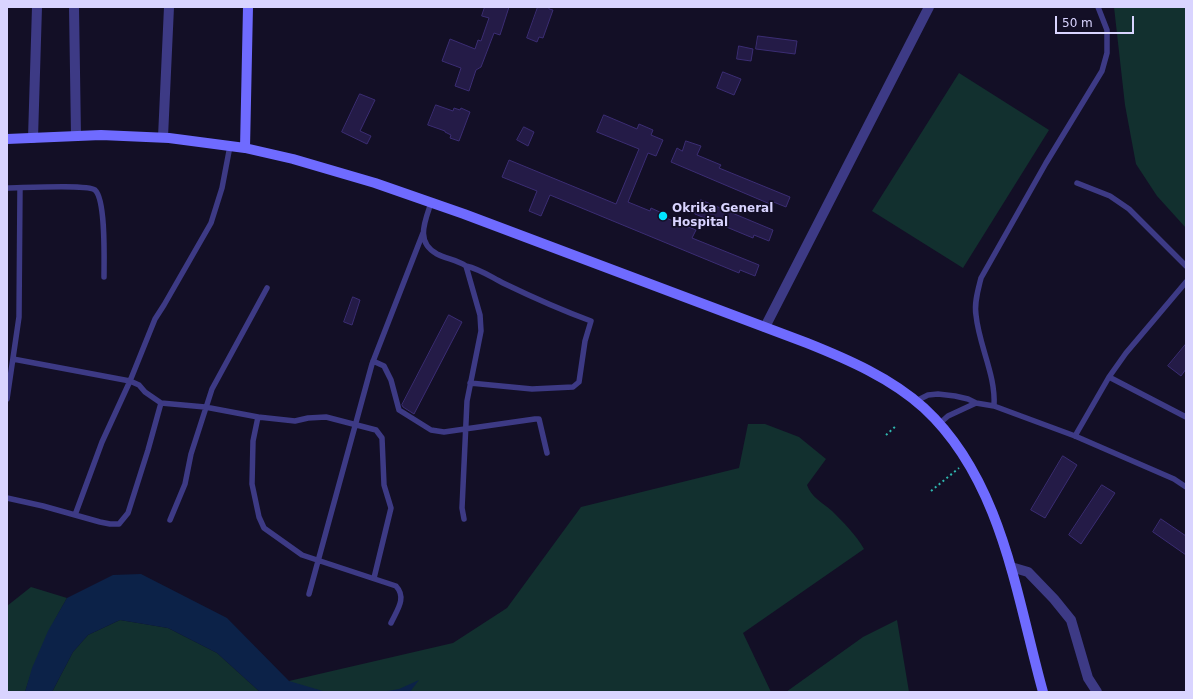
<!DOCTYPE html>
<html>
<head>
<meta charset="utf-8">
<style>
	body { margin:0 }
	#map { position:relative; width:1193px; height:699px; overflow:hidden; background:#130f26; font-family:"DejaVu Sans",sans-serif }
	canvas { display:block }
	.frame { position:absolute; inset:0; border:8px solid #d9d4ff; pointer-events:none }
	.scale { position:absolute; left:1055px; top:16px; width:79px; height:18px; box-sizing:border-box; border:2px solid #d9d4ff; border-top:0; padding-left:5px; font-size:12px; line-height:14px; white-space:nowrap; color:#d9d4ff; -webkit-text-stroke:3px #130f26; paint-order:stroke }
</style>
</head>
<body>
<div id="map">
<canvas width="1193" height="699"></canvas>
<div class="frame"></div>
<div class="scale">50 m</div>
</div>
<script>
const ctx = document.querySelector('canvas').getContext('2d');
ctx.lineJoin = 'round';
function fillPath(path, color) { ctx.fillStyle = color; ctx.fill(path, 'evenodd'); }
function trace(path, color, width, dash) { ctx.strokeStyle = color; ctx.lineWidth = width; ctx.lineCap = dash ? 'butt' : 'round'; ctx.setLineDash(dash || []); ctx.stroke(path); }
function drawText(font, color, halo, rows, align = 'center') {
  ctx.font = font + ' "DejaVu Sans",sans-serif'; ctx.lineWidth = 3.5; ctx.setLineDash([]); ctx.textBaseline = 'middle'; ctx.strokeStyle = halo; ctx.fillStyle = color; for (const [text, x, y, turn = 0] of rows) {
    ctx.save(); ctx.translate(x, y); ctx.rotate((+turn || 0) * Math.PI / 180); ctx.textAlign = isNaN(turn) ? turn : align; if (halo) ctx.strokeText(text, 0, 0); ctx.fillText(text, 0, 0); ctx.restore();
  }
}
const green = new Path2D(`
	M 1114,7 L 1186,7 L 1186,228 L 1157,196 L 1136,164 L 1125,105 Z
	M 959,73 L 1049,130 L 963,268 L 872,211 Z
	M 748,424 L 765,424 L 799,437 L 826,459 L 807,485 C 811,497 823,503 832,511 C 844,523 856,535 864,549 L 743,633 L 771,692 L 298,692 L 289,681 L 453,643 L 507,608 L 581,507 L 739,468 Z
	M 31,587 L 67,598 C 49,629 36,657 25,692 L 7,692 L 7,606 Z
	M 120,620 L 168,628 L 217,653 L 260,692 L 52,692 L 73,652 L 88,635 Z
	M 897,620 L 909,692 L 786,692 L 863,637 Z`);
const water = new Path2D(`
	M 141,574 L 227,618 L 289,681 L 323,691 L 330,692 L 260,692 L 217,653 L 168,628 L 120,620 L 88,635 L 73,652 L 52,692 L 25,692 L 32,668 L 48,631 L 67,598 L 113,575 Z
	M 419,680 L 410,692 L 382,692 L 399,689 Z`);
const building = new Path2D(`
	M 485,7 L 509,7 L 500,35 L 494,33 L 481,67 L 476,70 L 469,91 L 455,86 L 461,68 L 442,61 L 450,39 L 475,49 L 478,40 L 481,41 L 489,18 L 482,16 Z
	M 538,7 L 549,7 L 549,9 L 553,10 L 543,38 L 539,37 L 537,42 L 527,38 Z
	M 758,36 L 797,41 L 795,54 L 756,49 Z
	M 739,46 L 753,49 L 751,61 L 737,59 Z
	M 723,72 L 741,79 L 734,95 L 717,88 Z
	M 360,94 L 375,100 L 360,131 L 371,136 L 367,144 L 342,132 Z
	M 436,105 L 453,111 L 454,108 L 460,110 L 461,108 L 470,112 L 459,141 L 450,138 L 451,135 L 445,132 L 445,131 L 428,125 Z
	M 604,115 L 637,129 L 639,124 L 653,130 L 651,135 L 663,140 L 656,156 L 648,153 L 628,202 L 650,211 L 651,208 L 662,213 L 661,216 L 696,230 L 692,238 L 759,265 L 755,276 L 740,270 L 739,273 L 550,195 L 541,216 L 529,211 L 537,191 L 502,177 L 509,160 L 616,204 L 639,149 L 597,132 Z
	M 524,127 L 534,132 L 528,146 L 517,140 Z
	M 686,141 L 701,146 L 697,155 L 721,165 L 719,168 L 790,197 L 786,207 L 771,201 L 770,204 L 671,162 L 677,148 L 682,151 Z
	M 701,200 L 773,230 L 769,241 L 754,235 L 753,238 L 695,214 Z
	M 353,297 L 360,300 L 352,325 L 344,322 Z
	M 449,315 L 462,322 L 414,414 L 403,407 L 402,405 Z
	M 1186,344 L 1186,369 L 1181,376 L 1168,366 Z
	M 1063,456 L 1077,465 L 1045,518 L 1031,510 Z
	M 1102,485 L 1115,493 L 1081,544 L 1069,535 Z
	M 1161,519 L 1186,536 L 1186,555 L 1153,532 Z`);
const path = new Path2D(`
	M 886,435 L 897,425
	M 931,491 L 959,468`);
const lane = new Path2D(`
	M 1077,183 L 1110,196 L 1129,209 L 1186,266
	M 7,188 C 21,188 87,184 95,190 C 106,200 104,261 104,277
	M 431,203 C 425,221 415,242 437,254 C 447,259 457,260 466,266 L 480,315 L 481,331 L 467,401 L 462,508 L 464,519
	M 466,266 C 480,269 491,277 503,283 C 532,297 561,310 591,321 L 585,341 L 579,382 L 573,387 L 532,389 L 470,383
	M 13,359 L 130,381 L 139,385 L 145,392 L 161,403 L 205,407 L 258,417 L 295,421 L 308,418 L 326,417 L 376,430 L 382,438 L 384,485 L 391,508 L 374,578
	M 373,361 L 384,366 L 391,380 L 399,410 L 431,430 L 444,432 L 535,419 L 539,419 L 547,453
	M 1109,377 L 1186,417
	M 7,399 L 19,317 L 20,188
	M 916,401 L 928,395 L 938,394 L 955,396 L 968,399 L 976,403 L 994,406 L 1075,436 L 1174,479 L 1186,487
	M 994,406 C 996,375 979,346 976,315 C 974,303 978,290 981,278 L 1046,163 L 1102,71 L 1107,53 L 1107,30 L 1098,7
	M 258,417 L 253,441 L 252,484 L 259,517 L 264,528 L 302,555 L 396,586 C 407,598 397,610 391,623
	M 939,424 L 948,416 L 976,403
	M 1075,436 L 1109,377 L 1126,353 L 1186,282
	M 7,498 L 43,506 L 100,522 L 110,524 L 119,524 L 128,513 L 148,450 L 161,403
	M 75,515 L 102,442 L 130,381 L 155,319 L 164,305 L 211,223 L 222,188 L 230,146
	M 170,520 L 185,484 L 191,454 L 212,389 L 267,288
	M 309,594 L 372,364 L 423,233`);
const street = new Path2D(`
	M 74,7 L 76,136
	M 163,137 L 169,7
	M 33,138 L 37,7
	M 765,327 L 929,7
	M 1011,567 L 1028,572 L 1054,599 L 1071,620 L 1088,678 L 1097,692`);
const secondary = new Path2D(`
	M 7,139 L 101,135 L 169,138 L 245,148 L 293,159 L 375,183 L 464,214 L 807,343 C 847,359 891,378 924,408 C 1002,480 1016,595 1043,692
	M 245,148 L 248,7`);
const markers = [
	[663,216,5,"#00e5ff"]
];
const poiNames = [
	["Okrika General",672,209],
	["Hospital",672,223]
];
fillPath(green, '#12302f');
fillPath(water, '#0c2248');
fillPath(building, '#241b47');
trace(building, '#3b2d73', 1);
trace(path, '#2fb8b0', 2, [2, 3]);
trace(lane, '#3d3a85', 5.5);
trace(street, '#3d3a85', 10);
trace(secondary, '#6f6bff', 10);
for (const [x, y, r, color] of markers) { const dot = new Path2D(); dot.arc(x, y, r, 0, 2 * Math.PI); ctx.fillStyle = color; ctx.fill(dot); trace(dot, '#130f26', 1.5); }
drawText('bold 12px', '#d9d4ff', '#130f26', poiNames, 'left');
</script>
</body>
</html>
